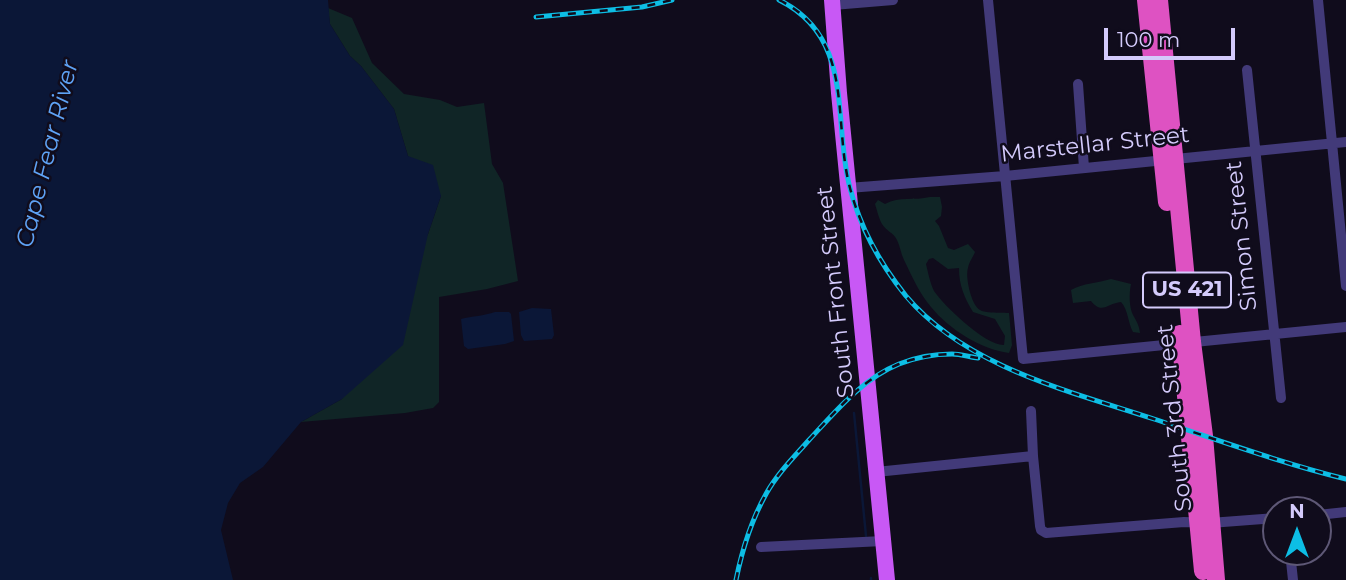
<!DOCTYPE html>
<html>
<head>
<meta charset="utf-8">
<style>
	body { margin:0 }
	#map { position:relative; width:1346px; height:580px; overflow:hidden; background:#100c1c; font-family:Montserrat,sans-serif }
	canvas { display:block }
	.north { position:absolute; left:1262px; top:496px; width:70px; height:70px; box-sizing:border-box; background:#100c1c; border:2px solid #5e5876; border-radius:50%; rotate:0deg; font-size:19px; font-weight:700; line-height:28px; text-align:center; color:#d4cbfc }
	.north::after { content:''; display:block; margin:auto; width:24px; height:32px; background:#0dbee5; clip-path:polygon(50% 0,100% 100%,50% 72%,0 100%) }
	.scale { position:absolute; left:1104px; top:28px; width:131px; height:32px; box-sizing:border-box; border:4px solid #d4cbfc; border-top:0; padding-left:9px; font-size:21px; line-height:24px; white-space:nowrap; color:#d4cbfc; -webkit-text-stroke:5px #100c1c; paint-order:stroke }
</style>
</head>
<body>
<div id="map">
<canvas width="1346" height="580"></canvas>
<div class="north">N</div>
<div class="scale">100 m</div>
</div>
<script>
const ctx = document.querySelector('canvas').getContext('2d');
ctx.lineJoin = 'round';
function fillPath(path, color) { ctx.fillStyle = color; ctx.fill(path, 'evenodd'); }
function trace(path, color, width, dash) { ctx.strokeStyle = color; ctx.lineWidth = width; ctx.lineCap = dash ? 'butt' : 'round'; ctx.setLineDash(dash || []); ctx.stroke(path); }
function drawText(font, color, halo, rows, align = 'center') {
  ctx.font = font + ' Montserrat,sans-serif'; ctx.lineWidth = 5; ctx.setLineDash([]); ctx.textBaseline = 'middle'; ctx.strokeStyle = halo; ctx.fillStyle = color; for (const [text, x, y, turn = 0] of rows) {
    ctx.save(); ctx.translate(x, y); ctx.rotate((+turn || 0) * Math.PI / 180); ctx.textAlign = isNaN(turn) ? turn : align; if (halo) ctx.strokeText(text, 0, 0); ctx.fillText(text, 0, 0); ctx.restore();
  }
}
const green = new Path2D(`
	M 328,8 L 352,18 L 372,63 L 404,94 L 440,100 L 457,107 L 484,103 L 492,164 L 503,183 L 518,281 L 487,289 L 439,297 L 439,402 L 433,408 L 405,413 L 301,422 L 342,399 L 428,234 L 441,196 L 408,156 L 394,109 L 361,66 L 350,56 L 330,24 Z
	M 930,197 L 940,197 L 942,207 L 941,216 L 935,221 L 939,226 L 948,248 L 954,250 L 968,244 L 975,252 C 973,257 969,262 968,268 C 965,276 971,305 980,310 C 987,314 1001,312 1009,313 L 1012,345 L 1009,353 C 980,349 949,329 931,307 C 919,293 912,276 904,260 C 901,254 900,246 897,240 C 893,232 886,231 882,224 C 879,219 877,210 875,204 L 878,200 L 885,204 C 900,196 914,201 930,197 ZM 933,258 L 948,269 L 959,268 C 959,285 964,297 973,312 L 995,319 L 1005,336 L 1004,345 C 986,346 944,306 934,291 C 930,283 928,272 926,264 L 929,259 Z
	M 1111,279 L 1131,284 C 1129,293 1129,307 1133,315 C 1137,322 1139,325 1140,333 L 1133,332 C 1128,323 1128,309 1121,302 C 1108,303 1102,315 1091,301 L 1073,303 L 1071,290 C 1083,283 1098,283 1111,279 Z`);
const water = new Path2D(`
	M 0,0 L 328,0 L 330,24 L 350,56 L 361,66 L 394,109 L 408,156 L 433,165 L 441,196 L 428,234 L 403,345 L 342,399 L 301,422 L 263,467 L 240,483 L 228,503 L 221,530 L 233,580 L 0,580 Z
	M 532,308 L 551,309 L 554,335 L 552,339 L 524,341 L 521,335 L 519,312 Z
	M 495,312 L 509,312 L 511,314 L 514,341 L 505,344 L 468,349 L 464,346 L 461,319 C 472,316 484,316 495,312 Z`);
const stream = new Path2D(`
	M 854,413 L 866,536
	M 871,578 L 871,580`);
const minor = new Path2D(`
	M 988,0 L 1023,359 L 1346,327
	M 1318,0 L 1346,286
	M 833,5 L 893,0
	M 1247,70 L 1281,398
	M 1078,84 L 1084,168
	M 848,188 L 1005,176 L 1346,142
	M 1031,411 L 1033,456 L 1040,526 L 1041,530 L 1046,533 L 1184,522 L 1210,523 L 1276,518
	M 876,472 L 1033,456
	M 1318,515 L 1346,512
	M 761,547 L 883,541
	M 1290,552 L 1293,580`);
const primary = new Path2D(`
	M 832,0 L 839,93 L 887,580`);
const trunk = new Path2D(`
	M 1146,0 L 1167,202
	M 1159,0 L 1192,342 L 1204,436 L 1216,580
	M 1180,334 L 1203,571`);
const rail = new Path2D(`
	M 779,0 C 856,38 832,121 850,188 C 860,227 881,265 906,296 C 966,367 1069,391 1154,419 C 1218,440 1281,463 1346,479
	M 536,17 L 642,7 L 672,0
	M 736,580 C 742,550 751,521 766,494 C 777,474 794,457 809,440 C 836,411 862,379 899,364 C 914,358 935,354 952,354 C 960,354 970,357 978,358`);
const shields = [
	[1187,290,88]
];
const shieldNames = [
	["US 421",1187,290]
];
const streetNames = [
	["Marstellar Street",1095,145,-6],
	["Simon Street",1242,236,-96],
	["South Front Street",836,292,-96],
	["South 3rd Street",1175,418,-96]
];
const waterNames = [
	["Cape Fear River",48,154,-76]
];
fillPath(green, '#102526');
fillPath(water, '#0b1737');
trace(stream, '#0b1737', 2.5);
trace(minor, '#423a79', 10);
trace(primary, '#c858f5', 16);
trace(trunk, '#de52c2', 18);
trace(rail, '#0dbee5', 5);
trace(rail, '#100c1c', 2.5, [8]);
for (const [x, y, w] of shields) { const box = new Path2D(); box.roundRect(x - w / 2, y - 17.5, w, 35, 5); ctx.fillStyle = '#100c1c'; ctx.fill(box); trace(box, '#d4cbfc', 2); }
drawText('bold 21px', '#d4cbfc', null, shieldNames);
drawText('23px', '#d4cbfc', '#100c1c', streetNames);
drawText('italic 24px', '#5fa3f6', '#100c1c', waterNames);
</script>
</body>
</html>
